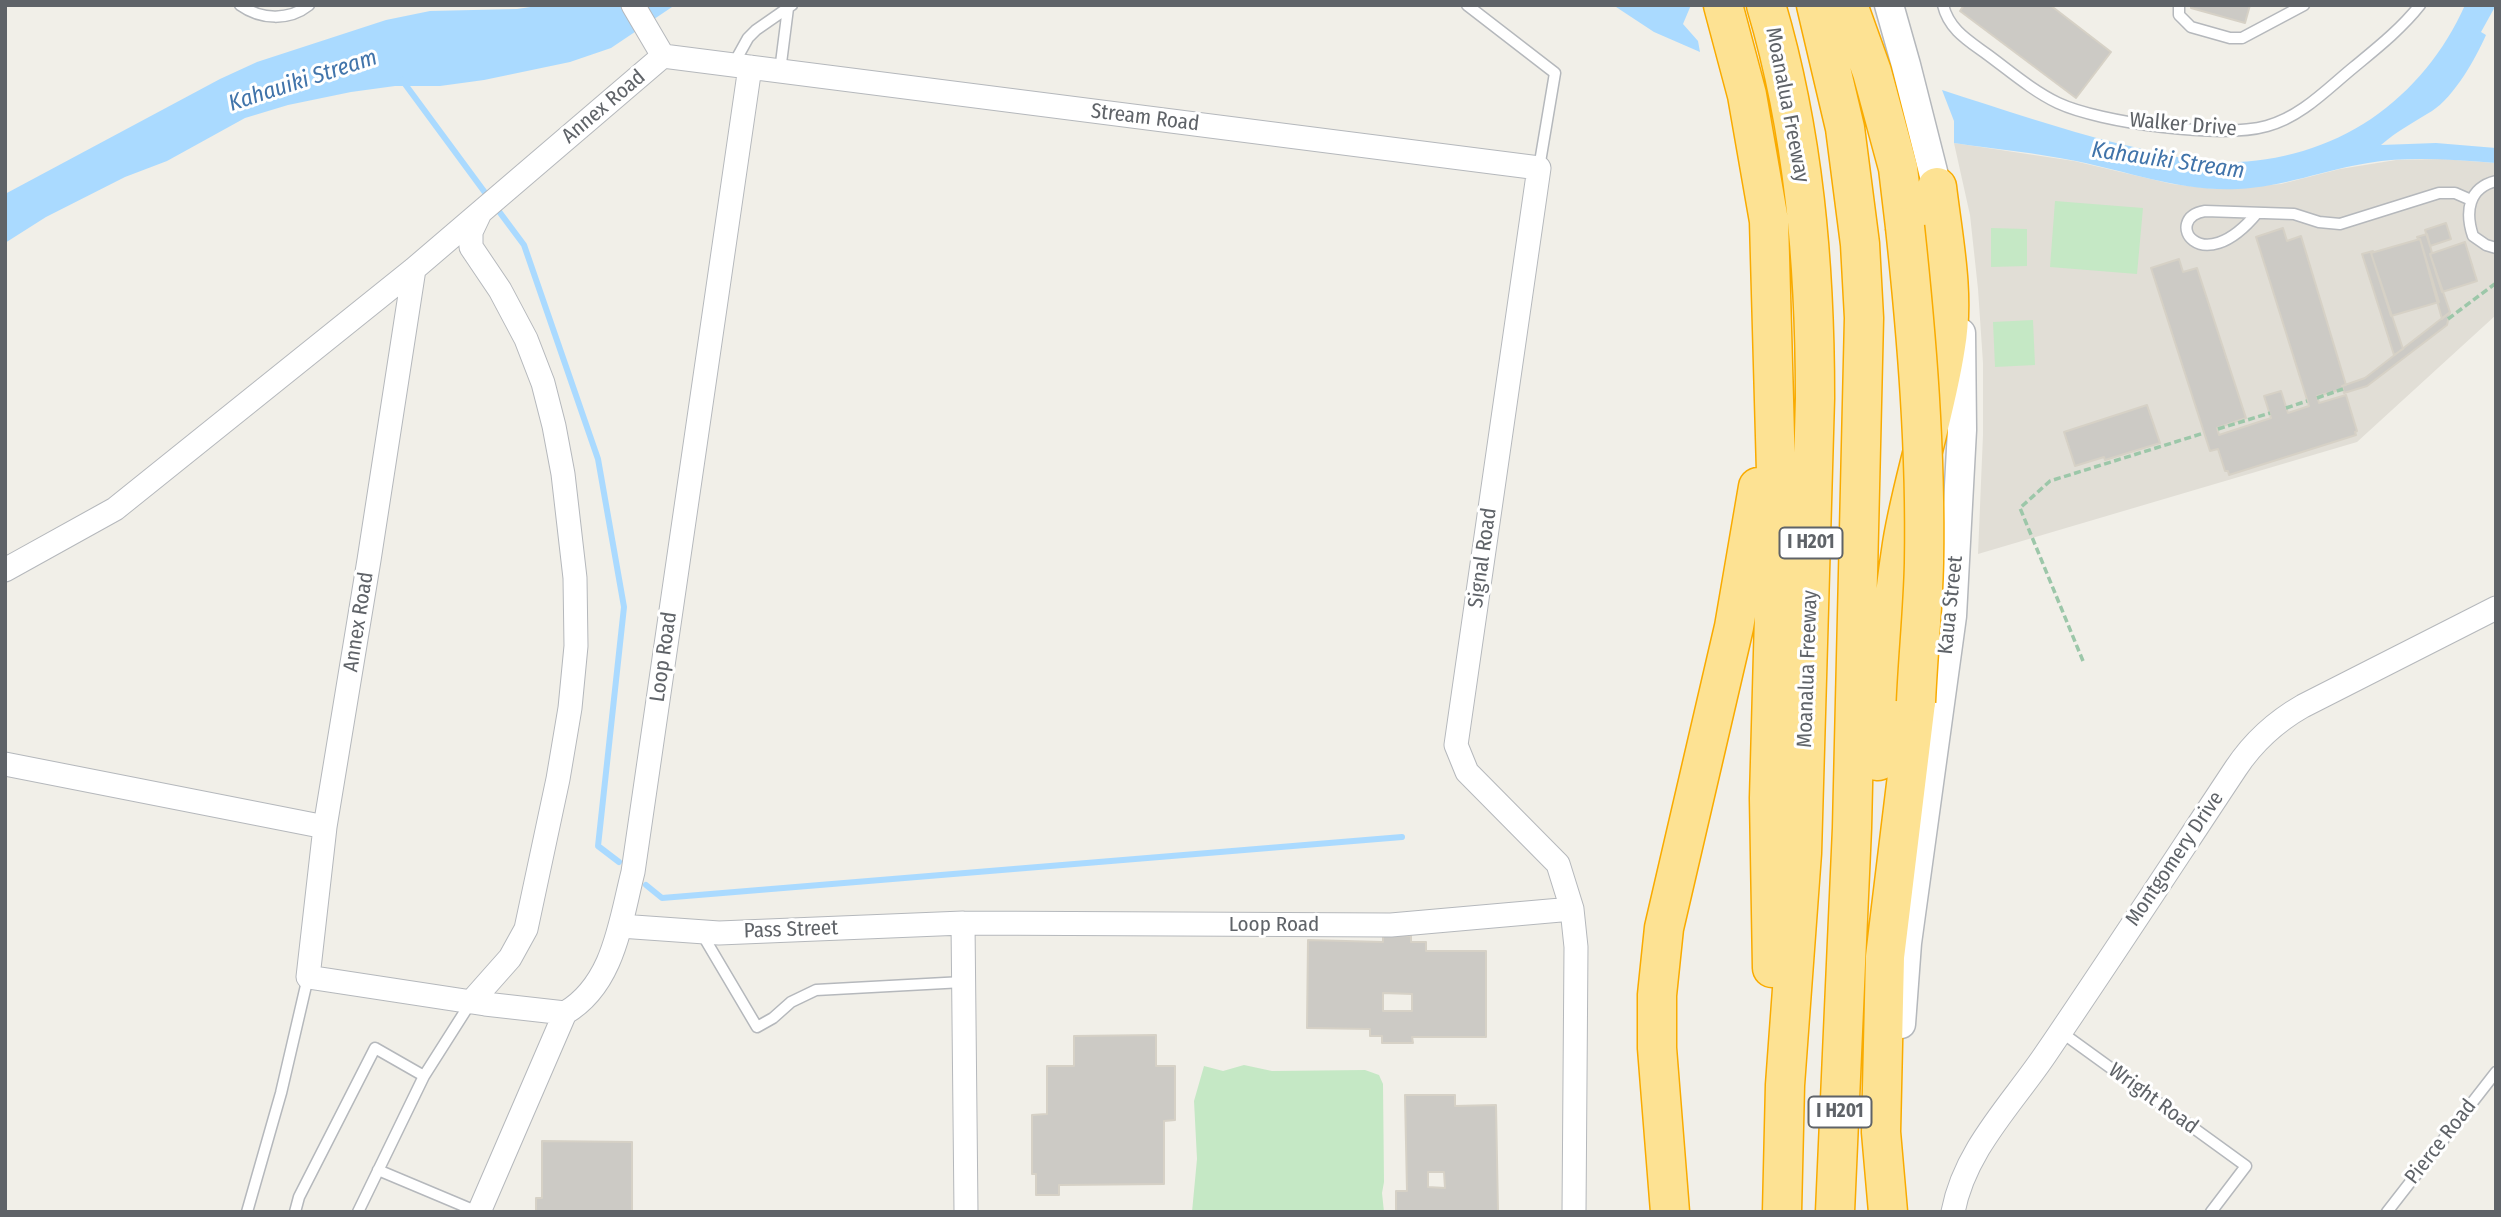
<!DOCTYPE html>
<html>
<head>
<meta charset="utf-8">
<style>
	body { margin:0 }
	#map { position:relative; width:2501px; height:1217px; overflow:hidden; background:#f1efe8; font-family:"Fira Sans Condensed",sans-serif }
	canvas { display:block }
	.frame { position:absolute; inset:0; border:7px solid #5f6368; pointer-events:none }
</style>
</head>
<body>
<div id="map">
<canvas width="2501" height="1217"></canvas>
<div class="frame"></div>
</div>
<script>
const ctx = document.querySelector('canvas').getContext('2d');
ctx.lineJoin = 'round';
function fillPath(path, color) { ctx.fillStyle = color; ctx.fill(path, 'evenodd'); }
function trace(path, color, width, dash) { ctx.strokeStyle = color; ctx.lineWidth = width; ctx.lineCap = dash ? 'butt' : 'round'; ctx.setLineDash(dash || []); ctx.stroke(path); }
function drawText(font, color, halo, rows, align = 'center') {
  ctx.font = font + ' "Fira Sans Condensed",sans-serif'; ctx.lineWidth = 6; ctx.setLineDash([]); ctx.textBaseline = 'middle'; ctx.strokeStyle = halo; ctx.fillStyle = color; for (const [text, x, y, turn = 0] of rows) {
    ctx.save(); ctx.translate(x, y); ctx.rotate((+turn || 0) * Math.PI / 180); ctx.textAlign = isNaN(turn) ? turn : align; if (halo) ctx.strokeText(text, 0, 0); ctx.fillText(text, 0, 0); ctx.restore();
  }
}
const education = new Path2D(`
	M 1954,143 L 2074,161 L 2172,184 L 2216,189 L 2281,184 L 2340,169 L 2396,160 L 2442,159 L 2496,163 L 2496,315 L 2357,442 L 1978,554 L 1983,435 L 1983,363 L 1978,289 L 1970,215 Z`);
const green = new Path2D(`
	M 2055,201 L 2143,208 L 2137,274 L 2050,267 Z
	M 1991,228 L 2027,229 L 2027,266 L 1991,267 Z
	M 2033,320 L 2035,365 L 1995,367 L 1993,322 Z
	M 1244,1065 L 1272,1071 L 1365,1070 L 1379,1075 L 1383,1084 L 1384,1182 L 1382,1193 L 1384,1212 L 1192,1212 L 1197,1159 L 1194,1101 L 1204,1066 L 1223,1071 Z`);
const water = new Path2D(`
	M 544,5 L 675,5 L 611,48 L 570,62 L 484,80 L 440,86 L 395,86 L 351,92 L 288,105 L 245,118 L 167,161 L 125,177 L 46,217 L 5,243 L 5,194 L 220,79 L 257,62 L 386,20 L 430,11 L 517,9 Z
	M 1613,5 L 1691,5 L 1683,24 L 1698,41 L 1700,52 L 1654,32 Z
	M 2465,5 L 2496,5 L 2481,32 L 2486,35 C 2476,58 2454,97 2432,111 C 2414,122 2397,131 2381,145 L 2436,143 L 2496,148 L 2496,163 C 2453,160 2411,156 2368,163 C 2324,170 2283,187 2238,189 C 2182,192 2130,172 2076,161 C 2036,153 1995,149 1954,143 L 1954,121 L 1942,90 C 2001,109 2060,129 2120,144 C 2148,150 2175,158 2204,161 C 2262,167 2323,151 2371,119 C 2413,90 2444,52 2465,5 Z`);
const stream = new Path2D(`
	M 402,80 L 489,198
	M 495,206 L 524,245 L 598,459 L 624,607 L 598,846 L 619,862
	M 646,885 L 662,898 L 1402,837`);
const building = new Path2D(`
	M 1964,5 L 2050,5 L 2111,52 L 2076,98 L 1960,11 Z
	M 2191,5 L 2250,5 L 2245,23 L 2191,8 Z
	M 2446,223 L 2451,239 L 2430,246 L 2425,230 Z
	M 2283,228 L 2287,241 L 2301,236 L 2346,385 L 2342,386 L 2343,389 L 2317,396 L 2319,403 L 2346,395 L 2357,431 L 2355,432 L 2356,435 L 2229,475 L 2228,471 L 2225,471 L 2218,449 L 2210,451 L 2151,268 L 2179,259 L 2183,272 L 2197,268 L 2246,418 L 2217,428 L 2219,435 L 2271,418 L 2264,396 L 2281,391 L 2288,413 L 2309,406 L 2256,237 Z
	M 2427,234 L 2432,253 L 2430,254 L 2450,312 L 2442,319 L 2420,239 L 2418,239 L 2417,237 Z
	M 2420,239 L 2439,302 L 2391,316 L 2371,253 Z
	M 2465,242 L 2477,281 L 2442,292 L 2430,254 Z
	M 2373,251 L 2371,253 L 2403,349 L 2394,355 L 2362,254 Z
	M 2450,312 L 2447,325 L 2367,386 L 2344,393 L 2342,386 L 2365,378 Z
	M 2147,405 L 2160,443 L 2105,460 L 2104,457 L 2075,466 L 2064,432 Z
	M 1383,935 L 1411,936 L 1411,942 L 1426,942 L 1426,951 L 1486,951 L 1486,1037 L 1412,1037 L 1413,1043 L 1382,1043 L 1382,1036 L 1370,1036 L 1370,1029 L 1307,1028 L 1308,940 L 1383,942 ZM 1383,993 L 1412,994 L 1412,1011 L 1383,1011 Z
	M 1156,1035 L 1156,1066 L 1175,1066 L 1175,1120 L 1164,1121 L 1164,1184 L 1059,1185 L 1059,1195 L 1036,1195 L 1036,1174 L 1032,1174 L 1032,1115 L 1047,1114 L 1047,1066 L 1074,1066 L 1074,1036 Z
	M 1405,1095 L 1455,1095 L 1455,1106 L 1496,1105 L 1498,1212 L 1396,1212 L 1396,1191 L 1407,1191 ZM 1428,1172 L 1444,1172 L 1445,1188 L 1428,1187 Z
	M 542,1141 L 632,1142 L 632,1212 L 536,1212 L 536,1198 L 542,1198 Z`);
const path = new Path2D(`
	M 2448,319 L 2496,283
	M 2317,398 L 2343,389
	M 2286,408 L 2307,401
	M 2218,429 L 2270,413
	M 2083,661 L 2020,508 L 2050,481 L 2204,433`);
const service = new Path2D(`
	M 240,5 C 261,20 289,21 309,5
	M 1467,5 L 1555,73 L 1539,168
	M 1943,5 C 1949,30 1969,41 1988,55 C 2011,72 2033,91 2058,103 C 2101,123 2221,139 2267,126 C 2301,117 2327,89 2354,67 C 2377,48 2401,29 2420,5
	M 2179,5 L 2179,15 L 2191,27 L 2230,38 L 2242,38 L 2304,5
	M 733,65 L 748,38 L 756,30 L 792,5
	M 780,71 L 788,8
	M 2496,181 C 2468,188 2465,212 2473,236 L 2486,245 L 2496,248
	M 2257,213 C 2200,282 2162,218 2205,211 L 2294,214 L 2319,222 L 2340,224 L 2439,193 L 2455,193 L 2471,200
	M 702,934 L 757,1027 L 773,1018 L 791,1002 L 816,990 L 963,982
	M 2061,1032 L 2246,1166 L 2211,1212
	M 378,1170 L 478,1212
	M 247,1212 L 281,1093 L 308,977
	M 295,1212 L 299,1197 L 375,1048 L 424,1076
	M 358,1212 L 424,1076 L 471,1002
	M 2387,1212 L 2496,1072`);
const minor = new Path2D(`
	M 633,5 L 663,56
	M 414,269 L 369,560 L 325,827 L 308,977 L 485,1004 L 565,1013
	M 5,570 L 115,509 L 414,269 L 663,56 L 1539,168 L 1456,745 L 1467,772 L 1558,864 L 1572,909 L 1576,947 L 1574,1212
	M 5,764 L 325,827
	M 620,926 L 719,933 L 963,923
	M 471,1002 L 510,958 L 526,929 L 558,779 L 570,708 L 576,646 L 575,578 L 563,474 L 554,426 L 543,383 L 526,339 L 500,290 L 471,247 L 471,232 L 480,213
	M 479,1212 L 565,1013 C 614,984 620,923 633,872 L 750,67
	M 966,1212 L 963,923 L 1391,925 L 1572,909
	M 1953,1212 C 1965,1149 2013,1103 2047,1052 C 2111,958 2173,863 2236,768 C 2254,741 2275,722 2303,706 L 2496,608`);
const tertiary = new Path2D(`
	M 1889,5 L 1906,65 L 1942,207
	M 1901,1024 L 1907,943 L 1952,616 L 1962,430 L 1961,333`);
const motorway = new Path2D(`
	M 1723,5 L 1747,95 L 1769,221 L 1777,508 L 1769,798 L 1772,968
	M 1766,5 C 1804,133 1815,265 1815,398 L 1802,853 L 1785,1085 L 1782,1212
	M 1816,5 L 1845,128 L 1860,244 L 1864,318 L 1852,828 L 1835,1212
	M 1848,5 L 1872,72 L 1898,168 L 1905,227
	M 1878,761 C 1884,689 1891,616 1902,544 C 1913,477 1936,413 1946,346 C 1955,294 1943,238 1937,187
	M 1670,1212 L 1657,1048 L 1657,995 L 1664,928 L 1734,627 L 1758,487
	M 1888,1212 L 1881,1132 L 1885,957 L 1916,702`);
const motorwayBridge = new Path2D(`
	M 1905,227 C 1917,339 1926,451 1924,563 C 1923,609 1918,656 1916,702`);
const shields = [
	[1811,543,63],
	[1840,1112,63]
];
const shieldNames = [
	["I H201",1811,543],
	["I H201",1840,1112]
];
const streetNames = [
	["Moanalua Freeway",1787,105,79],
	["Annex Road",604,107,-40],
	["Stream Road",1145,118,7],
	["Walker Drive",2183,125,5],
	["Signal Road",1483,558,-82],
	["Kaua Street",1951,605,-84],
	["Annex Road",359,622,-81],
	["Loop Road",664,657,-82],
	["Moanalua Freeway",1808,669,-88],
	["Montgomery Drive",2175,859,-56],
	["Loop Road",1274,925],
	["Pass Street",791,930,-2],
	["Wright Road",2153,1099,36],
	["Pierce Road",2441,1142,-52]
];
const waterNames = [
	["Kahauiki Stream",303,81,-18],
	["Kahauiki Stream",2168,161,8]
];
fillPath(education, '#e1ded6');
fillPath(green, '#c5e8c5');
fillPath(water, '#aadaff');
trace(stream, '#aadaff', 6);
fillPath(building, '#cccac5');
trace(building, '#d6d1c6', 2);
trace(service, '#b5b8bc', 13);
trace(minor, '#b5b8bc', 25);
trace(tertiary, '#b5b8bc', 31);
trace(motorway, '#f9ab00', 41);
trace(path, '#9cc7a9', 3.5, [7, 3.5]);
trace(service, '#fff', 10);
trace(minor, '#fff', 23);
trace(tertiary, '#fff', 28);
trace(motorway, '#fde293', 38);
trace(motorwayBridge, '#f9ab00', 41, []);
trace(motorwayBridge, '#fde293', 38);
for (const [x, y, w] of shields) { const box = new Path2D(); box.roundRect(x - w / 2, y - 15.5, w, 31, 5); ctx.fillStyle = '#fff'; ctx.fill(box); trace(box, '#5f6368', 2); }
drawText('bold 19px', '#5f6368', null, shieldNames);
drawText('21px', '#5f6368', '#fff', streetNames);
drawText('italic 23px', '#4174aa', '#fff', waterNames);
</script>
</body>
</html>
